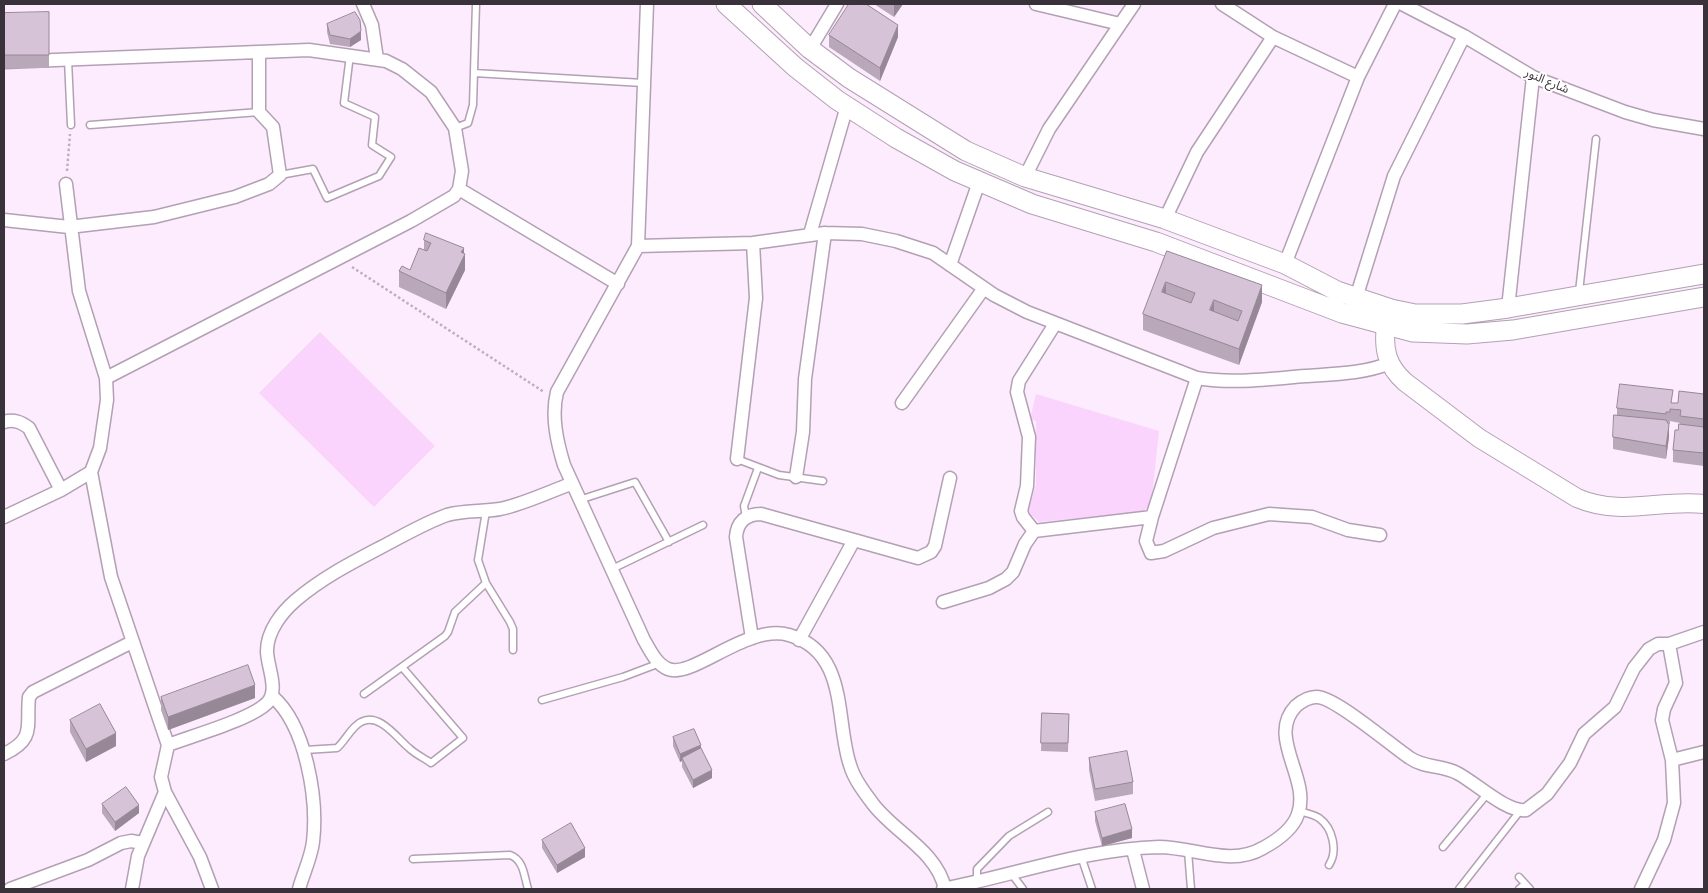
<!DOCTYPE html>
<html>
<head>
<meta charset="utf-8">
<style>
	body { margin:0 }
	#map { position:relative; width:1708px; height:893px; overflow:hidden; background:#fcecfd; font-family:"Playfair Display",serif }
	canvas { display:block }
	.frame { position:absolute; inset:0; border:5px solid #3a323a; pointer-events:none }
</style>
</head>
<body>
<div id="map">
<canvas width="1708" height="893"></canvas>
<div class="frame"></div>
</div>
<script>
const ctx = document.querySelector('canvas').getContext('2d');
ctx.lineJoin = 'round';
function fillPath(path, color) { ctx.fillStyle = color; ctx.fill(path, 'evenodd'); }
function trace(path, color, width, dash) { ctx.strokeStyle = color; ctx.lineWidth = width; ctx.lineCap = dash ? 'butt' : 'round'; ctx.setLineDash(dash || []); ctx.stroke(path); }
function drawText(font, color, halo, rows, align = 'center') {
  ctx.font = font + ' "Playfair Display","Noto Sans Arabic",serif'; ctx.lineWidth = 4; ctx.setLineDash([]); ctx.textBaseline = 'middle'; ctx.strokeStyle = halo; ctx.fillStyle = color; for (const [text, x, y, turn = 0] of rows) {
    ctx.save(); ctx.translate(x, y); ctx.rotate((+turn || 0) * Math.PI / 180); ctx.textAlign = isNaN(turn) ? turn : align; if (halo) ctx.strokeText(text, 0, 0); ctx.fillText(text, 0, 0); ctx.restore();
  }
}
const green = new Path2D(`
	M 320,332 L 435,446 L 374,507 L 259,393 Z
	M 1036,394 L 1159,431 L 1151,505 L 1142,512 L 1039,522 L 1027,511 L 1036,485 L 1036,421 L 1030,419 Z`);
const path = new Path2D(`
	M 67,171 L 70,134
	M 352,267 L 544,392`);
const service = new Path2D(`
	M 68,60 L 71,125
	M 474,73 L 643,83
	M 90,125 L 259,112
	M 455,128 L 468,123 L 473,105 L 476,4
	M 280,175 L 313,169 L 327,198 L 379,176 L 391,157 L 372,145 L 375,117 L 344,103 L 350,55
	M 1579,292 L 1596,139
	M 737,459 L 779,475 L 823,481
	M 579,500 L 635,482 L 669,542
	M 486,511 L 478,560 L 486,583 L 510,622 L 513,629 L 513,650
	M 746,517 L 744,506 L 758,468
	M 612,569 L 703,525
	M 364,694 L 445,636 L 448,632 L 455,612 L 486,583
	M 542,700 L 623,677 L 660,663
	M 305,750 L 337,748 C 346,740 351,727 361,722 C 379,712 397,738 409,748 C 415,754 424,758 431,763 L 463,738 L 402,667
	M 1299,811 C 1306,813 1313,814 1319,818 C 1333,828 1338,851 1329,865
	M 1443,847 L 1488,793
	M 1188,851 L 1191,889
	M 1081,856 L 1092,889
	M 413,859 L 510,855 C 524,860 524,876 528,889
	M 1011,873 L 1023,889
	M 1519,877 L 1530,889
	M 977,881 L 977,869 L 1009,836 L 1048,812
	M 1459,889 L 1520,811
	M 1519,889 L 1525,884`);
const minor = new Path2D(`
	M 363,4 L 372,25 L 377,59
	M 647,4 L 638,246 L 557,392 C 551,416 557,442 564,465 L 644,640 C 650,650 656,664 668,669 C 693,679 747,623 789,635 C 849,652 835,721 850,765 C 854,779 864,792 873,804 C 895,833 937,851 945,889
	M 1036,4 L 1120,24
	M 1222,4 L 1273,37 L 1358,77
	M 1402,4 L 1464,36 L 1533,77 L 1625,112 L 1653,120 L 1704,129
	M 810,49 L 837,4
	M 4,62 L 309,50 L 386,61 L 402,69 L 431,92 L 455,128 L 462,171 L 459,189 L 454,196 L 411,221 L 106,378
	M 1025,177 L 1049,129 L 1134,4
	M 459,189 L 618,284
	M 1165,219 L 1197,152 L 1273,37
	M 4,220 L 69,227 L 154,217 L 235,197 L 269,184 L 280,175 L 273,127 L 259,112 L 259,53
	M 810,234 L 847,106
	M 638,246 L 753,243 L 825,233 L 862,234 L 896,241 L 933,253 L 994,295 L 1027,312 L 1197,378 C 1233,384 1269,379 1305,376 C 1334,374 1363,374 1390,363
	M 1285,264 L 1358,77 L 1395,4
	M 950,265 L 979,182
	M 1356,298 L 1394,176 L 1464,36
	M 1508,308 L 1533,77
	M 1197,378 L 1152,517 L 1146,541 L 1151,553 L 1164,551 L 1213,528 L 1269,514 L 1312,517 L 1348,530 L 1380,535
	M 902,403 L 984,288
	M 4,422 C 14,419 21,422 29,428 L 61,490
	M 737,459 L 756,298 L 753,243
	M 91,472 L 111,577 L 168,745 L 161,777 L 165,792 L 200,857 L 212,889
	M 796,477 L 803,432 L 805,379 L 825,233
	M 4,517 L 61,490 L 91,472 L 100,448 L 107,400 L 106,378 L 79,291 L 66,184
	M 1034,531 L 1023,517 L 1021,511 L 1027,486 L 1029,437 L 1017,392 L 1019,381 L 1055,324
	M 943,602 L 989,588 L 1006,579 L 1013,572 L 1025,544 L 1034,531 L 1152,517
	M 752,638 L 736,537 C 737,522 746,514 761,514 L 918,558 L 931,552 L 935,546 L 950,478
	M 799,640 L 853,542
	M 272,696 C 306,725 318,799 313,842 C 311,858 303,874 299,889
	M 168,745 C 191,736 253,719 268,702 C 279,689 267,666 267,651 C 267,631 282,612 296,600 C 324,576 357,560 389,543 C 408,533 427,522 447,515 C 464,510 482,512 500,509 C 524,504 548,492 571,484
	M 4,754 C 36,739 26,726 29,697 L 33,692 L 132,642
	M 1672,760 L 1704,752
	M 1133,850 L 1143,889
	M 10,889 L 88,860 L 121,843 L 131,841 L 143,843
	M 132,889 L 138,856 L 165,792
	M 943,889 C 1015,875 1085,849 1159,847 C 1194,847 1231,867 1263,848 C 1276,841 1293,829 1298,814 C 1311,778 1266,737 1296,706 C 1302,701 1308,697 1316,697 C 1333,695 1393,747 1410,758 C 1424,768 1442,765 1457,773 C 1475,782 1507,813 1526,810 L 1547,794 L 1570,763 L 1584,734 L 1615,707 L 1634,668 L 1649,649 L 1658,644 L 1669,644 L 1704,632
	M 1641,889 L 1664,840 L 1674,803 L 1672,760 L 1662,720 L 1664,709 L 1676,683 L 1669,644`);
const secondary = new Path2D(`
	M 1386,326 C 1383,349 1387,366 1405,382 L 1479,438 L 1577,498 C 1622,517 1659,499 1704,504`);
const primary = new Path2D(`
	M 726,4 L 795,67 L 837,100 L 896,138 L 955,171 L 1032,204 L 1156,242 L 1342,313 L 1413,332 L 1467,334 L 1513,330 L 1704,297
	M 762,4 L 810,49 L 849,78 L 966,151 L 1025,177 L 1165,219 L 1285,264 L 1337,291 L 1391,309 L 1415,314 L 1462,314 L 1508,308 L 1704,274`);
const wall = new Path2D(`
	M 874,4 L 903,4 L 894,17 Z
	M 4,13 L 49,55 L 49,68 L 4,68 Z
	M 327,24 L 361,40 L 350,47 L 330,44 L 327,32 Z
	M 829,35 L 898,37 L 880,81 L 829,47 Z
	M 424,240 L 464,254 L 465,270 L 446,309 L 399,287 L 399,271 L 410,270 L 424,250 Z
	M 1167,251 L 1262,302 L 1239,365 L 1143,330 L 1143,314 Z
	M 1704,394 L 1704,466 L 1673,462 L 1673,450 L 1680,423 L 1670,421 L 1670,424 L 1669,424 L 1669,437 L 1666,459 L 1613,449 L 1613,437 L 1617,415 L 1617,408 L 1673,403 L 1678,403 Z
	M 161,697 L 255,698 L 168,730 L 161,710 Z
	M 1042,713 L 1069,714 L 1068,752 L 1041,751 Z
	M 70,720 L 116,746 L 86,762 L 70,732 Z
	M 673,737 L 701,748 L 712,778 L 693,788 L 682,767 L 682,761 L 680,762 L 673,746 Z
	M 1089,758 L 1133,782 L 1133,794 L 1095,801 L 1089,770 Z
	M 102,804 L 139,813 L 115,831 L 102,813 Z
	M 1095,812 L 1132,838 L 1102,846 L 1095,821 Z
	M 542,840 L 585,857 L 557,873 L 542,848 Z`);
const shadedWall = new Path2D(`
	M 894,4 L 903,4 L 894,17 Z
	M 898,25 L 898,37 L 880,81 L 880,68 Z
	M 361,31 L 361,40 L 350,47 L 350,39 Z
	M 464,248 L 464,256 L 465,254 L 465,270 L 446,309 L 446,293 L 461,252 Z
	M 1166,282 L 1166,298 L 1162,292 Z
	M 1262,285 L 1262,302 L 1239,365 L 1239,349 Z
	M 1214,300 L 1214,316 L 1210,310 Z
	M 1669,425 L 1669,437 L 1666,459 L 1666,446 Z
	M 255,685 L 255,698 L 168,730 L 168,717 Z
	M 116,733 L 116,746 L 86,762 L 86,749 Z
	M 701,745 L 701,754 L 682,758 L 682,761 L 680,762 L 680,754 Z
	M 712,770 L 712,778 L 693,788 L 693,780 Z
	M 139,805 L 139,813 L 115,831 L 115,822 Z
	M 1132,829 L 1132,838 L 1102,846 L 1102,838 Z
	M 585,848 L 585,857 L 557,873 L 557,865 Z`);
const building = new Path2D(`
	M 849,4 L 866,4 L 898,25 L 880,68 L 829,35 Z
	M 49,12 L 49,55 L 4,55 L 4,13 Z
	M 355,12 L 360,20 L 361,31 L 350,39 L 330,35 L 327,24 Z
	M 426,233 L 464,248 L 461,252 L 465,254 L 446,293 L 399,271 L 402,266 L 410,270 L 419,248 L 427,251 L 431,243 L 424,240 Z
	M 1167,251 L 1262,285 L 1239,349 L 1143,314 ZM 1166,282 L 1195,293 L 1191,303 L 1162,292 ZM 1214,300 L 1242,311 L 1238,321 L 1210,310 Z
	M 1620,384 L 1673,390 L 1671,403 L 1678,403 L 1679,391 L 1704,394 L 1704,419 L 1680,416 L 1681,410 L 1670,409 L 1670,412 L 1666,412 L 1666,414 L 1617,408 Z
	M 1614,415 L 1666,420 L 1669,425 L 1666,446 L 1613,437 Z
	M 1679,424 L 1704,427 L 1704,453 L 1673,450 L 1675,430 L 1678,430 Z
	M 248,665 L 255,685 L 168,717 L 161,697 Z
	M 100,704 L 116,733 L 86,749 L 70,720 Z
	M 1042,713 L 1069,714 L 1068,743 L 1041,743 Z
	M 694,729 L 701,745 L 680,754 L 673,737 Z
	M 701,748 L 712,770 L 693,780 L 682,758 Z
	M 1127,751 L 1133,782 L 1095,789 L 1089,758 Z
	M 126,787 L 139,805 L 115,822 L 102,804 Z
	M 1125,804 L 1132,829 L 1102,838 L 1095,812 Z
	M 571,823 L 585,848 L 557,865 L 542,840 Z`);
const streetNames = [
	["شارع النور",1547,81,23]
];
fillPath(green, '#fad4fc');
trace(service, '#b3a0b4', 9);
trace(minor, '#b3a0b4', 15);
trace(secondary, '#b3a0b4', 20);
trace(primary, '#b3a0b4', 21);
trace(path, '#bdb0be', 2.5, [2.5, 2.5]);
trace(service, '#fff', 6);
trace(minor, '#fff', 12);
trace(secondary, '#fff', 18);
trace(primary, '#fff', 19);
fillPath(wall, '#b8a8b9');
fillPath(shadedWall, '#968896');
fillPath(building, '#d6c3d7');
trace(building, '#968896', 1);
drawText('12px', '#3a323a', '#fff', streetNames);
</script>
</body>
</html>
